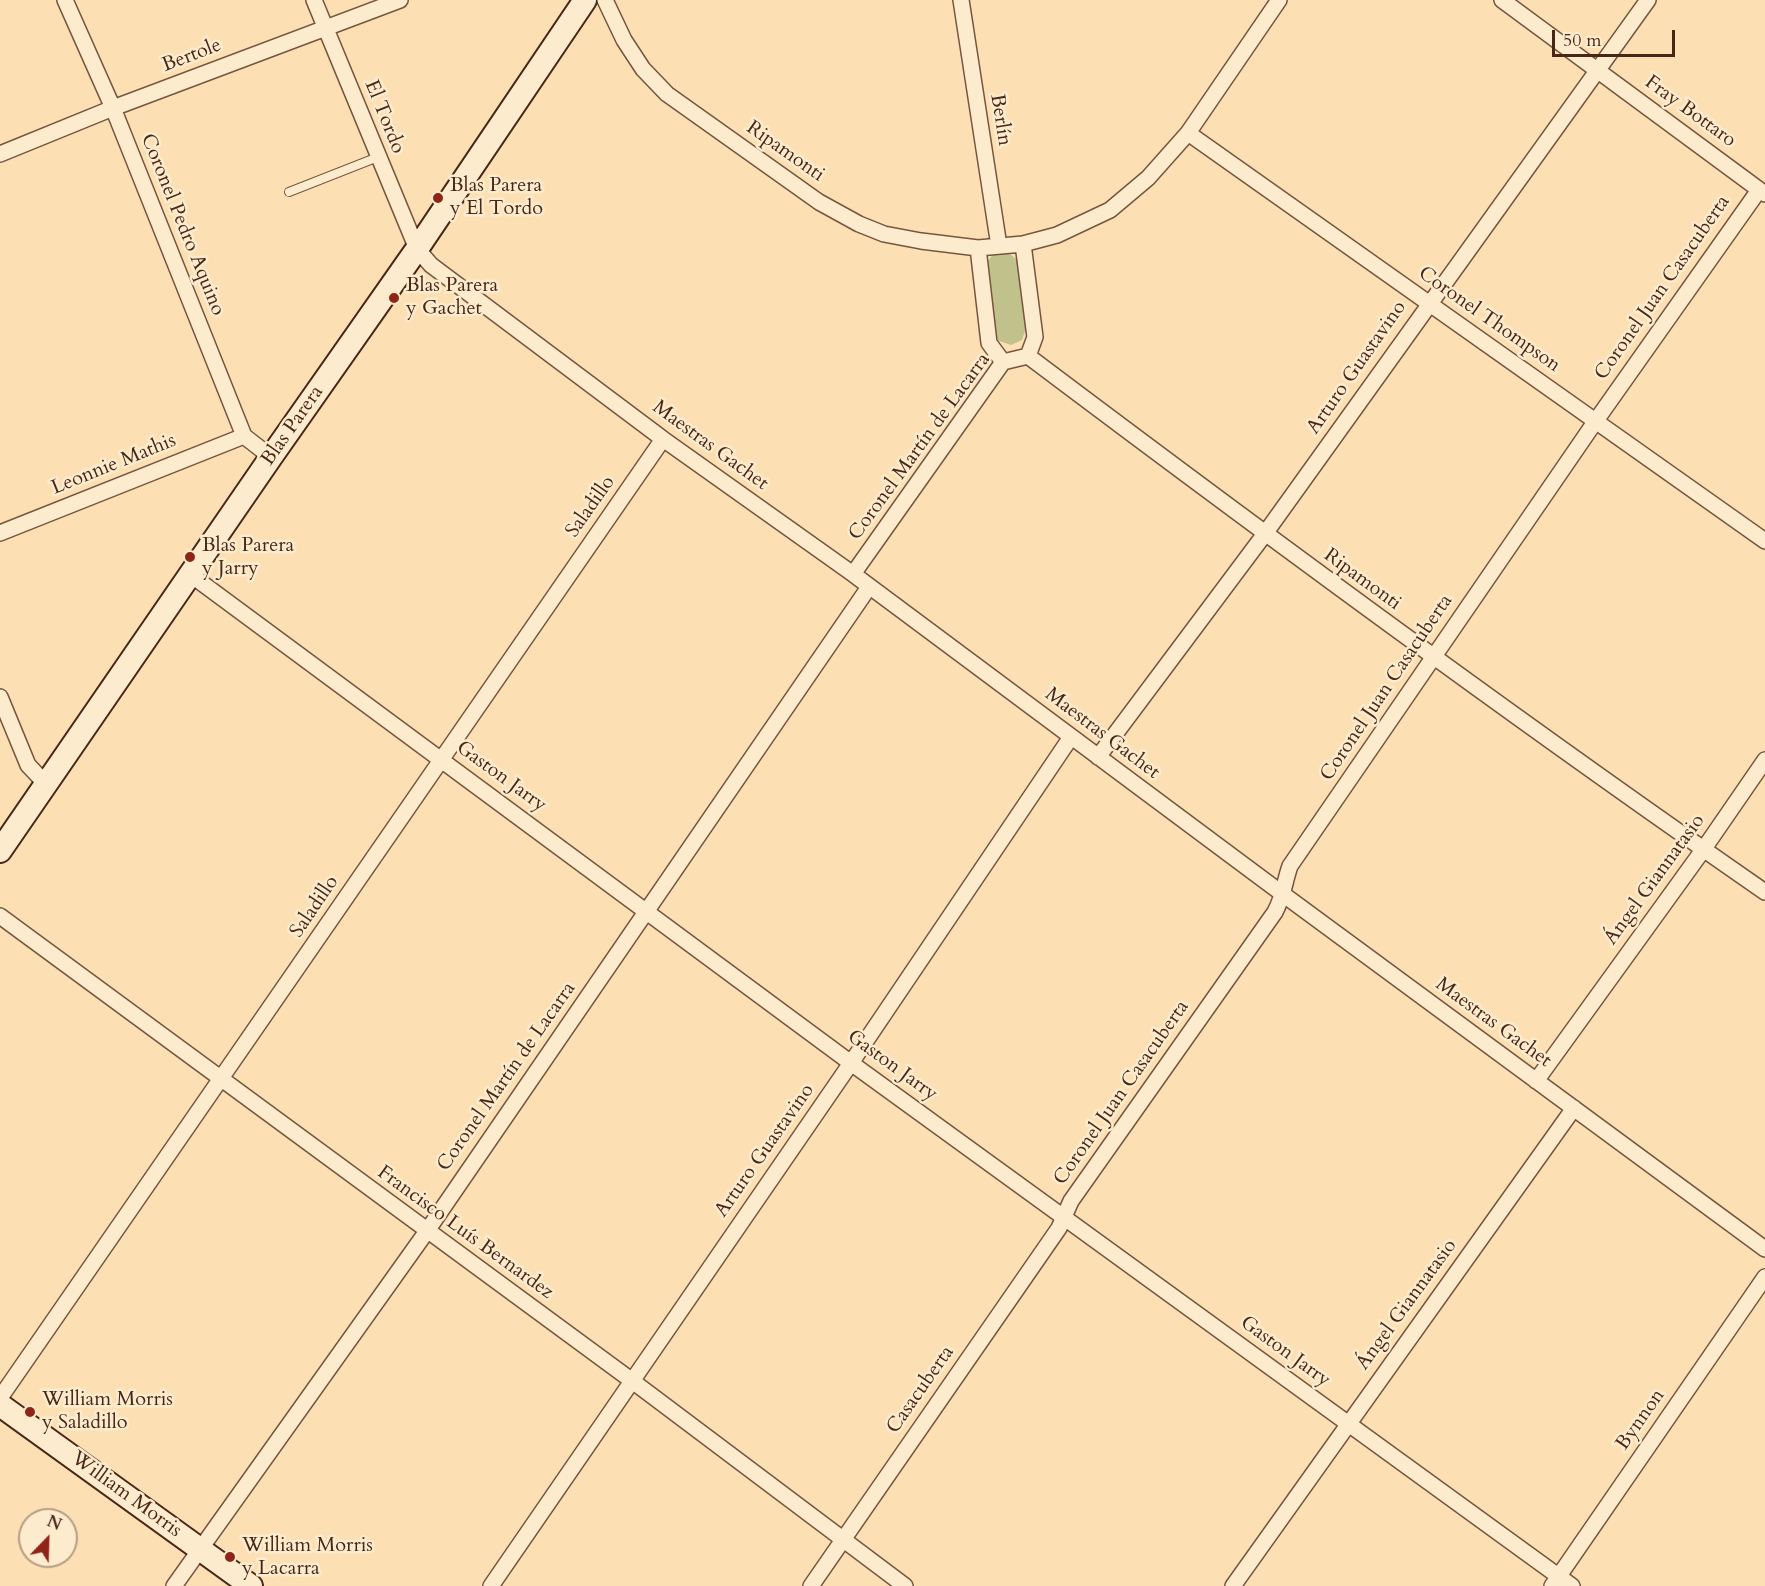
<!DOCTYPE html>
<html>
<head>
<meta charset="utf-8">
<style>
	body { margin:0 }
	#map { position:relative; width:1765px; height:1586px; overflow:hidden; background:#fce0b4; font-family:Cardo,serif }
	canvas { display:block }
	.north { position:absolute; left:18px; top:1508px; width:60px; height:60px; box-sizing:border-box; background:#fdebce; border:2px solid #b59d85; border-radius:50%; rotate:23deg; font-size:16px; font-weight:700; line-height:24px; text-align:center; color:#492718 }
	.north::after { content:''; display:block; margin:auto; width:21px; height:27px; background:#8f2418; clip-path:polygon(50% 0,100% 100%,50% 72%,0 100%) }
	.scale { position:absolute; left:1552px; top:30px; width:123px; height:27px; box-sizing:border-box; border:3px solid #492718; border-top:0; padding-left:8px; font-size:18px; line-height:21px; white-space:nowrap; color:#492718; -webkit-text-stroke:4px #fdebce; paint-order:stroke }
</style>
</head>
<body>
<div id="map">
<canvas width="1765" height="1586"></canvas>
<div class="north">N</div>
<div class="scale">50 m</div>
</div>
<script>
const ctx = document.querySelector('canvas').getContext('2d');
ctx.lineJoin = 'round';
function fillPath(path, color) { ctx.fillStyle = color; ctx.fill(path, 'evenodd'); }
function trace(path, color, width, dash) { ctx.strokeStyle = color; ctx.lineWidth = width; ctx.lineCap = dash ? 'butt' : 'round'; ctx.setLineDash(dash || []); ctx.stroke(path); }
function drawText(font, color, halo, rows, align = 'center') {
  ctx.font = font + ' Cardo,serif'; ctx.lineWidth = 5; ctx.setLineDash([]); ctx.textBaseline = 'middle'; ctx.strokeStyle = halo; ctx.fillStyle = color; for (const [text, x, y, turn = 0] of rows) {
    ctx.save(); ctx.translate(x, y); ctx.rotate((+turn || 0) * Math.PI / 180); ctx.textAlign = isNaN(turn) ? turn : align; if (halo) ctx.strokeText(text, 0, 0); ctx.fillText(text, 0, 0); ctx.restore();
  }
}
const green = new Path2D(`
	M 995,252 L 1008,252 L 1017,260 L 1026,328 L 1022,340 L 1011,345 L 999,341 L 995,335 L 987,262 Z`);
const lane = new Path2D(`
	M 289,192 L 378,157`);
const street = new Path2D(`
	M 65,0 L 113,108 L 244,436 L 271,457
	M 314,0 L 417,249 L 431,265 L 663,439 L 853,574 L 1284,895 L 1765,1249
	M 605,0 L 624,40 L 643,69 L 667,94 L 819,202 L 859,224 L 884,234 L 921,241 L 978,248 L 1023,244 L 1057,235 L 1110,210 L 1148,178 L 1188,133 L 1279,0
	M 961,0 L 999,246
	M 1502,0 L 1765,194
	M 1188,133 L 1765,541
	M 0,154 L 113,108 L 400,0
	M 1023,244 L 1035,337 L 1028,356
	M 978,248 L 989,343 L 1003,362
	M 1028,356 C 1271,539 1515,719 1765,892
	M 0,533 L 244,436
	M 853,574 L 1003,362 L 1028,356
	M 191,575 L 851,1063 L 1572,1586
	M 0,697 L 28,765 L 46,784
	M 1098,757 L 1264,535 L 1648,0
	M 0,916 L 631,1380 L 905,1586
	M 1536,1081 L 1703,850 L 1765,760
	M 0,1398 L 663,439
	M 174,1586 L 427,1231 L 869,587
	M 491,1586 L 851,1063 L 1071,737
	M 811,1586 L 1059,1228 L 1071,1201 L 1275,912 C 1284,895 1284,883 1290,866 L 1595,422 L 1759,190
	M 1233,1586 L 1574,1108
	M 1552,1586 L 1765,1277`);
const secondary = new Path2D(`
	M 0,851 L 271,457 L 417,249 L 585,0
	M 0,1405 L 251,1586`);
const markers = [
	[438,198,6,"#8f2418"],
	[394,298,6,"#8f2418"],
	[190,557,6,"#8f2418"],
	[30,1412,6,"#8f2418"],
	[230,1557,6,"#8f2418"]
];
const streetNames = [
	["Bertole",192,56,-21],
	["Fray Bottaro",1690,112,36],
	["El Tordo",384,117,68],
	["Berlín",1000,120,81],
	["Ripamonti",785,152,35],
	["Coronel Pedro Aquino",182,225,68],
	["Coronel Juan Casacuberta",1663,288,-55],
	["Coronel Thompson",1489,320,35],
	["Arturo Guastavino",1357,368,-55],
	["Blas Parera",293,426,-55],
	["Maestras Gachet",710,446,36],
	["Coronel Martín de Lacarra",920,447,-54],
	["Leonnie Mathis",114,465,-22],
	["Saladillo",591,507,-55],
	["Ripamonti",1362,580,36],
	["Coronel Juan Casacuberta",1387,688,-56],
	["Maestras Gachet",1102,734,37],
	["Gaston Jarry",501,777,36],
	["Ángel Giannatasio",1655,880,-54],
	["Saladillo",315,907,-56],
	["Maestras Gachet",1493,1023,36],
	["Gaston Jarry",892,1066,36],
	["Coronel Martín de Lacarra",507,1077,-55],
	["Coronel Juan Casacuberta",1122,1093,-55],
	["Arturo Guastavino",765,1151,-55],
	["Francisco Luís Bernardez",465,1233,36],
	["Ángel Giannatasio",1407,1305,-54],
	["Gaston Jarry",1285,1352,36],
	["Casacuberta",921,1390,-55],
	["Bynnon",1641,1420,-55],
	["William Morris",126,1495,36]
];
const poiNames = [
	["Blas Parera",450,186],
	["y El Tordo",450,209],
	["Blas Parera",406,286],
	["y Gachet",406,309],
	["Blas Parera",202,546],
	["y Jarry",202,569],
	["William Morris",42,1400],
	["y Saladillo",42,1423],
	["William Morris",242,1546],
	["y Lacarra",242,1569]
];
fillPath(green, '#c1c28b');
trace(lane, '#76553f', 10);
trace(street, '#76553f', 18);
trace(secondary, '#492718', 26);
trace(lane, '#fdebce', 8);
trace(street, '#fdebce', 15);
trace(secondary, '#fdebce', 22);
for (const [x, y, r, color] of markers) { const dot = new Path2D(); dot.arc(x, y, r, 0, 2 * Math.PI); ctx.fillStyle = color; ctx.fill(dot); trace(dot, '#fdebce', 2); }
drawText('20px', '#492718', '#fdebce', streetNames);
drawText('20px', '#492718', '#fdebce', poiNames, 'left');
</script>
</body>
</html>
